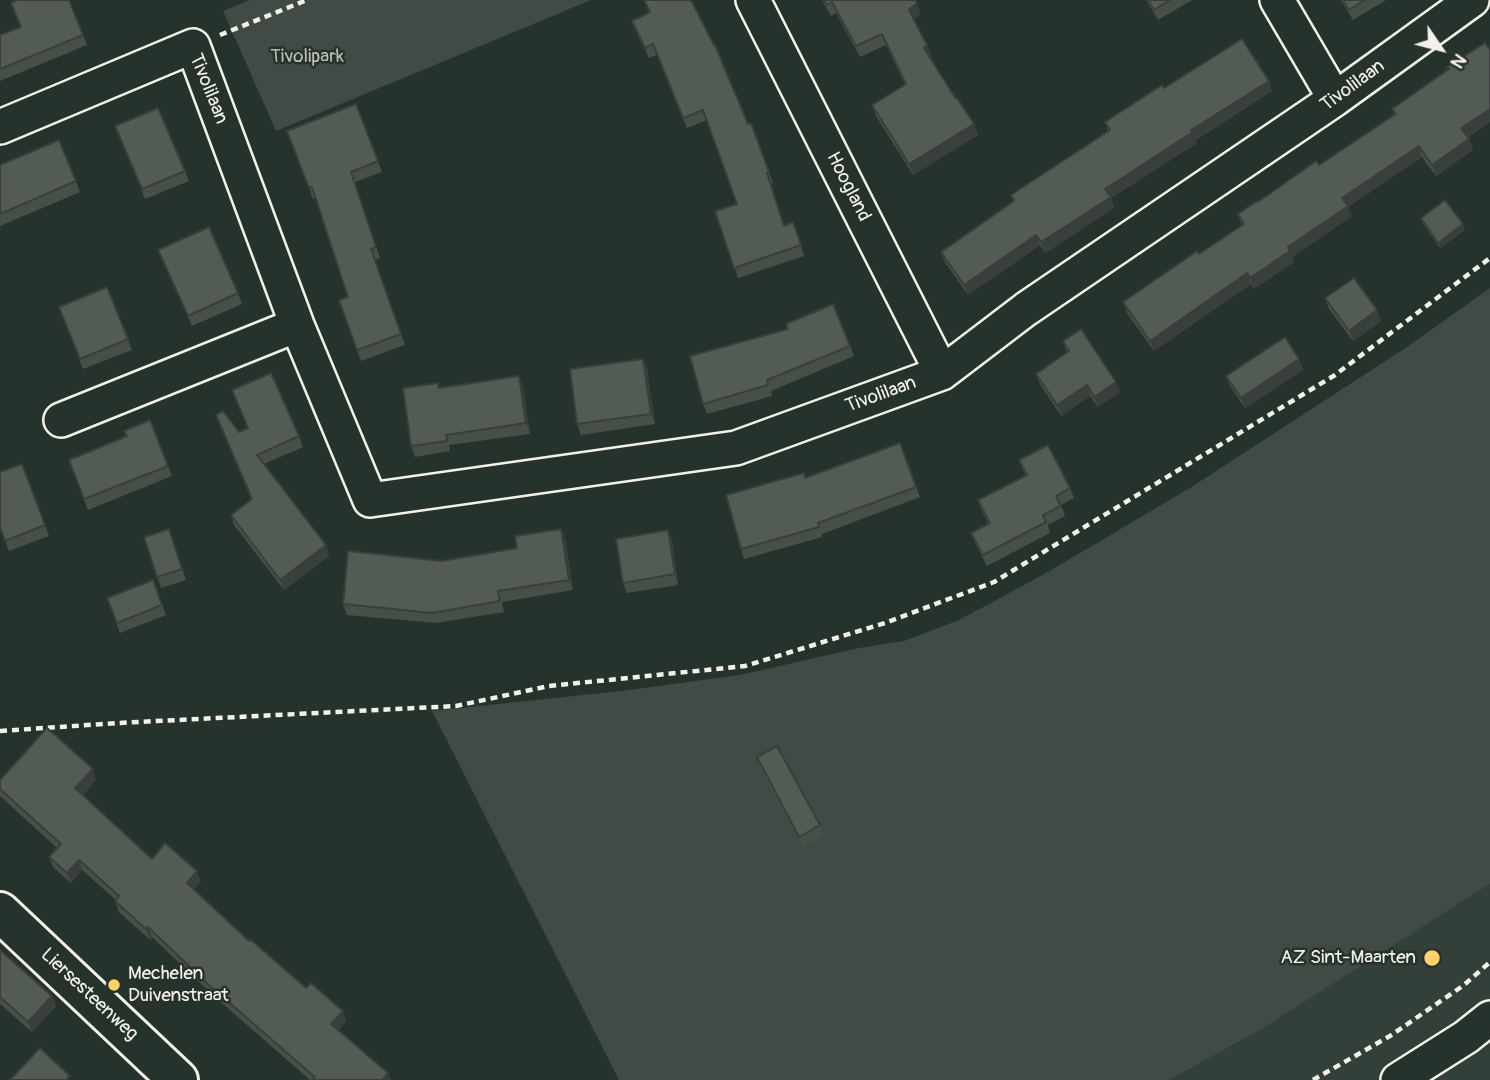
<!DOCTYPE html>
<html>
<head>
<meta charset="utf-8">
<style>
	body { margin:0 }
	#map { position:relative; width:1490px; height:1080px; overflow:hidden; background:#26332d; font-family:Pangolin,sans-serif }
	canvas { display:block }
	.north { position:absolute; left:1406px; top:14px; width:70px; height:70px; -webkit-text-stroke:5px #26332d; paint-order:stroke; rotate:125deg; font-size:19px; font-weight:700; line-height:28px; text-align:center; color:#f4f1e8 }
	.north::after { content:''; display:block; margin:auto; width:24px; height:32px; background:#f4f1e8; clip-path:polygon(50% 0,100% 100%,50% 72%,0 100%) }
</style>
</head>
<body>
<div id="map">
<canvas width="1490" height="1080"></canvas>
<div class="north">N</div>
</div>
<script>
const ctx = document.querySelector('canvas').getContext('2d');
ctx.lineJoin = 'round';
function fillPath(path, color) { ctx.fillStyle = color; ctx.fill(path, 'evenodd'); }
function trace(path, color, width, dash) { ctx.strokeStyle = color; ctx.lineWidth = width; ctx.lineCap = dash ? 'butt' : 'round'; ctx.setLineDash(dash || []); ctx.stroke(path); }
function drawText(font, color, halo, rows, align = 'center') {
  ctx.font = font + ' Pangolin,sans-serif'; ctx.lineWidth = 5; ctx.setLineDash([]); ctx.textBaseline = 'middle'; ctx.strokeStyle = halo; ctx.fillStyle = color; for (const [text, x, y, turn = 0] of rows) {
    ctx.save(); ctx.translate(x, y); ctx.rotate((+turn || 0) * Math.PI / 180); ctx.textAlign = isNaN(turn) ? turn : align; if (halo) ctx.strokeText(text, 0, 0); ctx.fillText(text, 0, 0); ctx.restore();
  }
}
const built = new Path2D(`
	M 1490,884 L 1490,1080 L 1169,1080 L 1262,1029 Z`);
const green = new Path2D(`
	M 250,0 L 591,0 L 276,131 L 223,11 Z
	M 1490,288 L 1490,884 L 1262,1029 L 1169,1080 L 619,1080 L 432,711 L 621,691 L 740,675 L 859,648 L 904,641 L 959,620 L 1041,576 L 1190,488 L 1407,347 Z`);
const path = new Path2D(`
	M 220,35 L 307,0
	M 0,731 L 118,723 L 456,706 L 549,686 L 745,666 L 885,623 L 994,582 L 1335,375 L 1490,258
	M 1313,1080 L 1390,1036 L 1464,985 L 1490,962`);
const minor = new Path2D(`
	M 753,0 L 942,373
	M 1277,0 L 1335,99
	M 0,127 L 193,46 L 297,325 L 370,500 L 736,448 L 942,373 L 1026,309 L 1335,99 L 1472,0
	M 61,420 L 297,325
	M 1398,1080 L 1466,1037 L 1490,1018`);
const major = new Path2D(`
	M 0,912 L 178,1080`);
const wall = new Path2D(`
	M 643,0 L 691,0 L 748,124 L 751,123 L 773,183 L 770,184 L 784,225 L 793,222 L 804,256 L 738,278 L 715,211 L 737,204 L 707,120 L 687,128 L 657,55 L 649,58 L 636,31 L 632,21 L 649,13 Z
	M 822,0 L 915,0 L 920,14 L 914,19 L 931,56 L 930,57 L 956,99 L 974,124 L 978,135 L 913,175 L 876,116 L 872,105 L 905,85 L 886,45 L 860,57 L 836,13 L 831,16 Z
	M 1146,0 L 1192,0 L 1158,20 Z
	M 1341,0 L 1386,0 L 1353,20 Z
	M 0,35 L 83,35 L 87,45 L 0,81 Z
	M 1490,50 L 1490,122 L 1468,137 L 1473,150 L 1436,176 L 1422,157 L 1348,207 L 1352,216 L 1292,257 L 1294,262 L 1254,289 L 1251,284 L 1154,351 L 1127,313 L 1123,302 L 1242,226 L 1238,214 L 1319,165 L 1394,114 L 1392,109 Z
	M 1164,88 L 1272,91 L 1196,140 L 1197,143 L 1111,198 L 1114,208 L 1045,253 L 1040,245 L 968,295 L 945,262 L 941,252 L 1013,202 L 1011,195 L 1108,132 L 1105,122 Z
	M 356,104 L 382,172 L 355,182 L 380,258 L 375,260 L 405,345 L 361,361 L 339,300 L 348,297 L 315,198 L 313,199 L 287,131 Z
	M 115,126 L 185,171 L 189,181 L 145,199 Z
	M 0,165 L 76,181 L 80,192 L 0,226 Z
	M 1421,218 L 1465,230 L 1440,248 L 1423,224 Z
	M 158,250 L 238,293 L 242,304 L 192,326 Z
	M 107,287 L 132,350 L 83,369 L 59,307 Z
	M 1325,298 L 1377,310 L 1381,321 L 1353,341 L 1329,309 Z
	M 1063,341 L 1116,382 L 1120,392 L 1098,407 L 1090,396 L 1061,416 L 1040,384 L 1036,374 L 1067,353 Z
	M 850,346 L 854,356 L 771,391 L 772,396 L 707,414 L 703,404 Z
	M 643,359 L 647,369 L 655,424 L 581,435 L 577,424 Z
	M 1299,359 L 1303,370 L 1245,408 L 1230,386 L 1226,376 Z
	M 438,383 L 440,388 L 523,387 L 530,434 L 449,445 L 450,451 L 415,457 L 411,446 Z
	M 232,390 L 299,436 L 303,447 L 264,464 L 326,545 L 329,556 L 284,590 L 234,525 L 231,515 L 251,499 L 216,415 L 239,432 L 248,428 Z
	M 150,420 L 172,476 L 88,510 L 69,460 L 126,436 Z
	M 900,443 L 920,497 L 822,534 L 822,537 L 744,559 L 741,549 L 806,478 Z
	M 1019,460 L 1070,488 L 1074,498 L 1061,505 L 1065,516 L 1048,525 L 1050,533 L 987,566 L 975,543 L 971,533 L 988,523 L 982,511 L 978,500 L 1025,475 Z
	M 22,464 L 49,536 L 9,551 L 0,528 Z
	M 169,529 L 186,580 L 161,588 L 144,537 Z
	M 668,530 L 672,541 L 678,585 L 627,593 L 623,583 Z
	M 565,539 L 573,590 L 502,602 L 504,612 L 436,623 L 347,615 L 343,604 L 442,561 Z
	M 153,580 L 166,615 L 120,633 L 107,598 Z
	M 757,757 L 820,825 L 824,836 L 803,847 L 760,768 Z
	M 0,780 L 96,780 L 83,795 L 152,859 L 201,882 L 194,889 L 249,941 L 306,988 L 343,1011 L 346,1021 L 339,1030 L 391,1080 L 310,1080 L 214,996 L 152,937 L 150,940 L 119,912 L 115,901 L 116,900 L 82,870 L 71,883 L 53,867 L 49,857 L 57,848 L 0,796 Z
	M 0,950 L 52,996 L 56,1006 L 32,1032 L 0,1004 Z`);
const shadedWall = new Path2D(`
	M 917,3 L 920,14 L 912,20 L 909,10 Z
	M 927,45 L 931,56 L 928,58 L 924,48 Z
	M 1269,81 L 1272,91 L 1196,140 L 1197,143 L 1111,198 L 1114,208 L 1045,253 L 1041,242 L 1105,189 L 1191,130 Z
	M 1490,109 L 1490,122 L 1465,138 L 1461,128 Z
	M 974,124 L 978,135 L 913,175 L 909,164 Z
	M 1469,139 L 1473,150 L 1436,176 L 1432,165 Z
	M 1419,146 L 1422,157 L 1348,207 L 1352,216 L 1292,257 L 1294,262 L 1254,289 L 1250,278 L 1288,247 L 1342,198 Z
	M 1463,224 L 1465,230 L 1440,248 L 1438,243 Z
	M 1036,235 L 1040,245 L 968,295 L 964,285 Z
	M 1247,273 L 1251,284 L 1154,351 L 1150,341 Z
	M 1377,310 L 1381,321 L 1353,341 L 1349,331 Z
	M 643,359 L 647,369 L 655,424 L 651,414 Z
	M 1299,359 L 1303,370 L 1245,408 L 1241,398 Z
	M 519,376 L 523,387 L 530,434 L 526,423 Z
	M 1116,382 L 1120,392 L 1098,407 L 1094,397 Z
	M 1087,385 L 1090,396 L 1061,416 L 1057,405 Z
	M 561,529 L 565,539 L 573,590 L 569,580 Z
	M 668,530 L 672,541 L 678,585 L 675,574 Z
	M 326,545 L 329,556 L 284,590 L 280,580 Z
	M 93,769 L 96,780 L 79,799 L 75,788 Z
	M 79,860 L 82,870 L 71,883 L 67,873 Z
	M 197,871 L 201,882 L 191,893 L 187,883 Z
	M 148,927 L 152,937 L 150,940 L 146,929 Z
	M 52,996 L 56,1006 L 32,1032 L 28,1022 Z
	M 343,1011 L 346,1021 L 335,1034 L 331,1024 Z
	M 388,1073 L 391,1080 L 382,1080 Z`);
const building = new Path2D(`
	M 17,0 L 69,0 L 83,35 L 0,69 L 0,35 L 21,27 L 11,3 Z
	M 644,0 L 691,0 L 714,45 L 715,45 L 748,124 L 751,123 L 769,172 L 767,173 L 784,226 L 793,222 L 801,245 L 734,268 L 715,211 L 737,204 L 703,110 L 683,118 L 653,44 L 645,48 L 632,21 L 650,12 Z
	M 824,0 L 915,0 L 917,3 L 909,10 L 927,45 L 924,48 L 956,99 L 957,98 L 974,124 L 909,164 L 872,105 L 906,84 L 882,34 L 856,46 L 832,2 L 827,5 Z
	M 1148,0 L 1170,0 L 1154,10 Z
	M 1343,0 L 1365,0 L 1349,10 Z
	M 1242,39 L 1269,81 L 1191,130 L 1193,132 L 1105,189 L 1111,197 L 1041,242 L 1036,235 L 964,285 L 941,252 L 1014,201 L 1011,195 L 1110,130 L 1105,122 L 1162,85 L 1164,88 Z
	M 1485,43 L 1490,50 L 1490,109 L 1461,128 L 1469,139 L 1432,165 L 1419,146 L 1342,198 L 1348,206 L 1288,247 L 1290,251 L 1250,278 L 1247,273 L 1150,341 L 1123,302 L 1197,251 L 1199,254 L 1244,224 L 1238,214 L 1257,201 L 1258,202 L 1316,161 L 1319,165 L 1396,114 L 1392,109 L 1449,69 L 1447,67 Z
	M 356,104 L 378,161 L 351,172 L 376,247 L 371,249 L 401,334 L 357,350 L 339,300 L 348,297 L 312,187 L 309,188 L 287,131 Z
	M 158,108 L 185,171 L 142,189 L 115,126 Z
	M 59,140 L 76,181 L 0,214 L 0,165 Z
	M 1445,200 L 1463,224 L 1438,243 L 1421,218 Z
	M 209,227 L 238,293 L 188,316 L 158,250 Z
	M 1354,278 L 1377,310 L 1349,331 L 1325,298 Z
	M 107,287 L 128,339 L 80,359 L 59,307 Z
	M 833,304 L 850,346 L 767,380 L 768,385 L 703,404 L 690,356 L 788,329 L 786,324 Z
	M 1081,329 L 1116,382 L 1094,397 L 1087,385 L 1057,405 L 1036,374 L 1069,351 L 1063,341 Z
	M 1285,337 L 1299,359 L 1241,398 L 1226,376 Z
	M 643,359 L 651,414 L 577,424 L 570,369 Z
	M 271,373 L 299,436 L 257,455 L 326,545 L 280,580 L 231,515 L 252,499 L 216,415 L 223,411 L 239,432 L 248,428 L 232,390 Z
	M 519,376 L 526,423 L 446,435 L 447,441 L 411,446 L 403,388 L 438,383 L 439,388 Z
	M 150,420 L 168,466 L 84,499 L 69,460 L 127,436 L 124,431 Z
	M 900,443 L 916,487 L 818,523 L 819,527 L 741,549 L 726,495 L 804,473 L 805,478 Z
	M 1048,445 L 1070,488 L 1056,496 L 1061,506 L 1043,515 L 1046,522 L 983,555 L 971,533 L 990,523 L 978,500 L 1027,475 L 1019,460 Z
	M 22,464 L 45,525 L 5,541 L 0,527 L 0,472 Z
	M 169,529 L 182,569 L 157,577 L 144,537 Z
	M 561,529 L 569,580 L 498,591 L 500,601 L 432,613 L 343,604 L 348,551 L 442,561 L 517,548 L 515,536 Z
	M 668,530 L 675,574 L 623,583 L 616,539 Z
	M 153,580 L 162,605 L 117,623 L 107,598 Z
	M 47,728 L 93,769 L 75,788 L 152,859 L 165,843 L 197,871 L 187,883 L 249,941 L 250,939 L 306,988 L 311,983 L 343,1011 L 331,1024 L 388,1073 L 382,1080 L 312,1080 L 315,1077 L 210,986 L 148,927 L 146,929 L 115,901 L 119,896 L 79,860 L 67,873 L 49,857 L 61,844 L 0,789 L 0,780 Z
	M 777,746 L 820,825 L 799,837 L 757,757 Z
	M 0,950 L 52,996 L 28,1022 L 0,997 Z
	M 40,1048 L 70,1076 L 67,1078 L 69,1080 L 10,1080 Z`);
const markers = [
	[1432,958,9,"#ffd166"],
	[114,985,7,"#ffd166"]
];
const parkNames = [
	["Tivolipark",307,57]
];
const streetNames = [
	["Tivolilaan",1353,86,-36],
	["Tivolilaan",208,89,68],
	["Hoogland",848,187,63],
	["Tivolilaan",881,395,-20],
	["Liersesteenweg",89,995,43]
];
const poiNames = [
	["AZ Sint-Maarten",1416,958],
	["Mechelen",128,974,"left"],
	["Duivenstraat",128,996,"left"]
];
fillPath(built, '#333f39');
fillPath(green, '#414b45');
trace(minor, '#f4f1e8', 38);
trace(major, '#f4f1e8', 44);
trace(path, '#f4f1e8', 4.5, [7, 5]);
trace(minor, '#26332d', 33);
trace(major, '#26332d', 38);
fillPath(wall, '#474f49');
fillPath(shadedWall, '#39403c');
fillPath(building, '#525c55');
trace(building, '#39403c', 2);
for (const [x, y, r, color] of markers) { const dot = new Path2D(); dot.arc(x, y, r, 0, 2 * Math.PI); ctx.fillStyle = color; ctx.fill(dot); trace(dot, '#26332d', 2.5); }
drawText('19px', '#bebfb7', '#26332d', parkNames);
drawText('19px', '#f4f1e8', '#26332d', streetNames);
drawText('19px', '#f4f1e8', '#26332d', poiNames, 'right');
</script>
</body>
</html>
